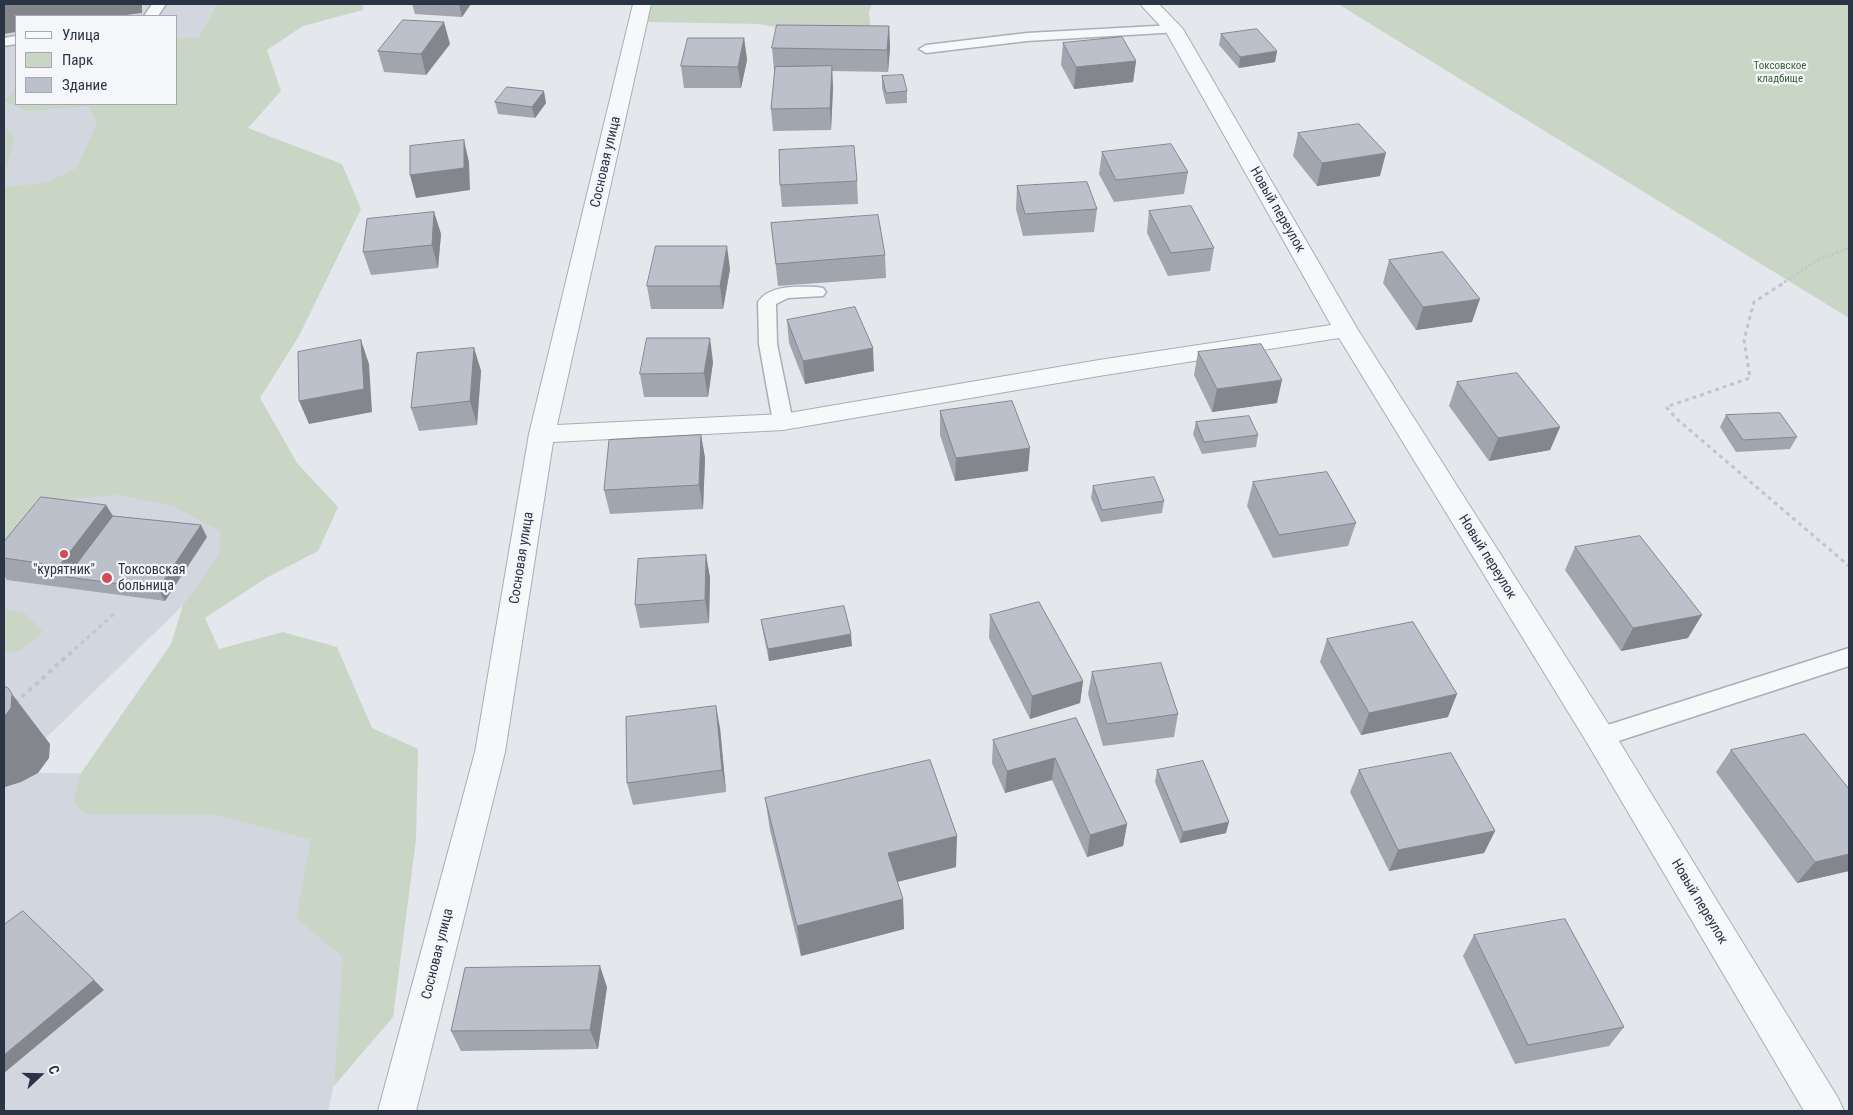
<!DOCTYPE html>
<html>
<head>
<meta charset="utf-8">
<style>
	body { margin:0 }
	#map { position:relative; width:1853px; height:1115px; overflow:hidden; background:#e4e7ec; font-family:"Roboto Condensed",sans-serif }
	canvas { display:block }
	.frame { position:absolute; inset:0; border:5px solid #2b3445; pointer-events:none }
	.legend { position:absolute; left:15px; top:15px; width:162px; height:90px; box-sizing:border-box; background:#f4f6f9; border:1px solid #a4a8b1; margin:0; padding:6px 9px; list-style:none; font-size:15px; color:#2b3445 }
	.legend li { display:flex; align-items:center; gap:10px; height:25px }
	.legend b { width:25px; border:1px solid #a4a8b1 }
	.north { position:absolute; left:15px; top:1050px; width:50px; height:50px; -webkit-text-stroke:4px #f4f6f9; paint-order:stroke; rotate:69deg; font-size:14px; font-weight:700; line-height:20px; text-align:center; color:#2b3445 }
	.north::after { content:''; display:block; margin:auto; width:18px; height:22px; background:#2b3445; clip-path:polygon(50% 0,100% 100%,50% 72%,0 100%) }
</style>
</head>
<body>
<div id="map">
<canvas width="1853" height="1115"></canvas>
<div class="frame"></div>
<ul class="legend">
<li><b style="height:6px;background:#f7f8fa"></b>Улица</li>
<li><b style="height:14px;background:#c9d6c5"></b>Парк</li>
<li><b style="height:14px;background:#bbc0ca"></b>Здание</li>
</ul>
<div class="north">С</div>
</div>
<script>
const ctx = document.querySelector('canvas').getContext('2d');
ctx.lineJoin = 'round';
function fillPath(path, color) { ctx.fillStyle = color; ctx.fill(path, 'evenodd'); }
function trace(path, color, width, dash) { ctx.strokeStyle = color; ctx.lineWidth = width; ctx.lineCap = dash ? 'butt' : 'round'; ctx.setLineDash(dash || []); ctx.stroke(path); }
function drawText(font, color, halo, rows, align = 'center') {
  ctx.font = font + ' "Roboto Condensed",sans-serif'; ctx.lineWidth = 4.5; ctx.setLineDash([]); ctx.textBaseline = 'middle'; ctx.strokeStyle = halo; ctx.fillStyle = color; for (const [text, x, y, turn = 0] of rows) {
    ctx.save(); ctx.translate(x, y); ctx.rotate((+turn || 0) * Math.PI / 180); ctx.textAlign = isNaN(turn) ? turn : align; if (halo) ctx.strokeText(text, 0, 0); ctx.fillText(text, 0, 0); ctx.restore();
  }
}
const built = new Path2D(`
	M 4,4 L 217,4 L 176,72 L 176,16 L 16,16 L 16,104 L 157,104 L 238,552 L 46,738 L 50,744 L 49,758 L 38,773 L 398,776 L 369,925 L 328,1111 L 4,1111 Z`);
const green = new Path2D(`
	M 217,4 L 363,4 L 363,10 L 303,26 L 267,50 L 281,91 L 248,128 L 342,164 L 361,209 L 299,336 L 260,398 L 297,463 L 338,507 L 318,551 L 266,578 L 205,618 L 219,649 L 283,632 L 337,647 L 372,728 L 418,749 L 416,840 L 393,1017 L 334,1086 L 343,957 L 296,918 L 311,840 L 218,815 L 84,814 L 73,801 L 81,773 L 171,644 L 183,605 L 219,555 L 221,532 L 173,506 L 119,495 L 43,501 L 4,549 L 4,187 L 45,183 L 77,168 L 97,123 L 89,106 L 27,111 L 4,101 L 16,89 L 16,104 L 176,104 L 176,38 L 197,38 Z
	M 652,4 L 872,4 L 869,12 L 871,32 L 809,33 L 759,24 L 647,22 Z
	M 1338,4 L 1849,4 L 1849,318 Z
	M 4,126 L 15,136 L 4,174 Z
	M 4,608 L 27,615 L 43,632 L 20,651 L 4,652 Z`);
const pathFar2 = new Path2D(`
	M 1780,285 L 1816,261 L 1849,248`);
const pathFar1 = new Path2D(`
	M 1782,284 L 1754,302 L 1744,340 L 1750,378 L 1666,407 L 1678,420 L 1849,566
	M 75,649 L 116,612`);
const path = new Path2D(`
	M 15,703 L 76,648`);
const service = new Path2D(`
	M 152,4 L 166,4 L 158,16 L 144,16 Z
	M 1174,25 L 1181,29 L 1179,32 L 1027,41 L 926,53 L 919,49 L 926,45 L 1027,33 Z
	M 16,36 L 16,44 L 4,46 L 4,38 Z
	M 817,287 L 823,288 L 826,292 L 823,296 L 788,298 L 776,304 L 777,344 L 793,422 L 790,427 L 783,428 L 776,427 L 773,422 L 759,344 L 758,302 C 770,284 799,287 817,287 Z
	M 1849,648 L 1849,666 L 1600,747 L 1592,744 L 1588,737 L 1592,730 Z`);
const minor = new Path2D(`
	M 633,4 L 651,4 L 557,425 L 783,414 L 1099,360 L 1331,325 L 1166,32 L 1140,4 L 1159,4 L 1183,29 L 1358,330 L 1611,728 L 1838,1098 L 1844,1111 L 1804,1111 L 1589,746 L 1339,338 L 1099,376 L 783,430 L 553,442 L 505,752 L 416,1111 L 378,1111 L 475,752 L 529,434 Z`);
const wall = new Path2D(`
	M 412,4 L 471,4 L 462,17 L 415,14 Z
	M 889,26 L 890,48 L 888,72 L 832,71 L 833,88 L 831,130 L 773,131 L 771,109 L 775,70 L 774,70 L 772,48 Z
	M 1221,34 L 1277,51 L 1275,62 L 1239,68 L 1219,45 Z
	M 744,38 L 747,60 L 741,88 L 684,88 L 681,66 Z
	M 1063,43 L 1136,61 L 1133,82 L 1074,89 L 1061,65 Z
	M 450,44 L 426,75 L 384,72 L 378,51 Z
	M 882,76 L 907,91 L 907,103 L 886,104 L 882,88 Z
	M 495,102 L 546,103 L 535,118 L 498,114 Z
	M 1298,133 L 1380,176 L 1317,186 L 1293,156 Z
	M 1102,152 L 1188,172 L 1184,194 L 1114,202 L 1099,174 Z
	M 857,181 L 858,204 L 782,207 L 780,185 Z
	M 1017,186 L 1097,209 L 1094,232 L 1023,236 L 1016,209 Z
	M 1149,211 L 1214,248 L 1210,271 L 1168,276 L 1147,233 Z
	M 434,212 L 441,234 L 438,268 L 371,275 L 363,252 Z
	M 771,223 L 885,255 L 886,278 L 778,286 Z
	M 1389,260 L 1472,322 L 1416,330 L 1383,283 Z
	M 730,269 L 723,309 L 651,309 L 647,286 Z
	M 787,320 L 874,371 L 805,384 L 789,343 Z
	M 474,348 L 481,371 L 477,425 L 419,431 L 411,408 Z
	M 1198,352 L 1277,403 L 1212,412 L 1194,375 Z
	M 713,362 L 708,397 L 644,397 L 640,374 Z
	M 1457,382 L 1560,427 L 1550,450 L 1489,461 L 1449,406 Z
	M 940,411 L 1028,471 L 955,481 L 940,435 Z
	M 1726,415 L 1797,437 L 1790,449 L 1736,452 L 1720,427 Z
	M 1196,422 L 1258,435 L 1256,447 L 1202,454 L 1193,434 Z
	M 701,435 L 705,458 L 703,509 L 610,514 L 604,490 Z
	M 1253,482 L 1356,523 L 1348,546 L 1273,558 L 1247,506 Z
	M 1093,486 L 1164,501 L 1162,513 L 1101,522 L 1091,498 Z
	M 106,505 L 113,516 L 207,537 L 165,601 L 7,580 L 4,575 L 4,542 Z
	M 1575,547 L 1688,638 L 1621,651 L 1565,570 Z
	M 706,555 L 710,578 L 709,623 L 640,628 L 635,605 Z
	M 990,615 L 1083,681 L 1080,703 L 1030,719 L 989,638 Z
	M 761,620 L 852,646 L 769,661 L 763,632 Z
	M 1327,639 L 1448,717 L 1361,735 L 1320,662 Z
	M 1092,672 L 1178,714 L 1174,737 L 1103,746 L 1088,694 Z
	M 1076,718 L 1127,824 L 1123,846 L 1087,857 L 1052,780 L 1005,793 L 992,763 L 993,740 Z
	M 720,728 L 726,792 L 633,805 L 627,783 Z
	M 1731,750 L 1849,871 L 1797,883 L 1716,772 Z
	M 1157,770 L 1226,833 L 1180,843 L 1155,782 Z
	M 1359,770 L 1495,831 L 1484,853 L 1389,871 L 1350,792 Z
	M 765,798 L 956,867 L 897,882 L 903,899 L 904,929 L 801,956 L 770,830 Z
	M 1474,935 L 1624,1027 L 1609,1046 L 1515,1064 L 1463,956 Z
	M 607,987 L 598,1049 L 461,1051 L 451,1031 Z`);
const shadedWall = new Path2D(`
	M 4,4 L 142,4 L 142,13 L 118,16 L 16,16 L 16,32 L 4,34 Z
	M 459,4 L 471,4 L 462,17 Z
	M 444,22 L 450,44 L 426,75 L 421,54 Z
	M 889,26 L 890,48 L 888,72 L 887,50 Z
	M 744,38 L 747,60 L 741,88 L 738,67 Z
	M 1277,51 L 1275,62 L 1239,68 L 1240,57 Z
	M 1136,61 L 1133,82 L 1074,89 L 1076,67 Z
	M 832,66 L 833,88 L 831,130 L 830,108 Z
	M 544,91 L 546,103 L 535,118 L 532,107 Z
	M 464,140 L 469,162 L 470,190 L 416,198 L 410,175 Z
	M 1386,153 L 1380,176 L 1317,186 L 1322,163 Z
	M 434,212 L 441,234 L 438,268 L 432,245 Z
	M 727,246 L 730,269 L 723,309 L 720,286 Z
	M 1480,299 L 1472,322 L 1416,330 L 1423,307 Z
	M 710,338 L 713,362 L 708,397 L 704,373 Z
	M 361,340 L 369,364 L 372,412 L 309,424 L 299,401 Z
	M 474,348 L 481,371 L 477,425 L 470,401 Z
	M 873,348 L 874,371 L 805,384 L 803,361 Z
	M 1282,380 L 1277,403 L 1212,412 L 1217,389 Z
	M 1560,427 L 1550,450 L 1489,461 L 1498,438 Z
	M 701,435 L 705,458 L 703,509 L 699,485 Z
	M 1030,448 L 1028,471 L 955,481 L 956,458 Z
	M 106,505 L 120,528 L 67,577 L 59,566 Z
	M 201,525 L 207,537 L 165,601 L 158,589 Z
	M 706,555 L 710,578 L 709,623 L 705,600 Z
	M 1702,615 L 1688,638 L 1621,651 L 1633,628 Z
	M 851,634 L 852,646 L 769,661 L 768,649 Z
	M 1083,681 L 1080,703 L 1030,719 L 1032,696 Z
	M 12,694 L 50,744 L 49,758 L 38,773 L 21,782 L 5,787 L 4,785 L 4,717 Z
	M 1457,694 L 1448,717 L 1361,735 L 1369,713 Z
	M 716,706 L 720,728 L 726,792 L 722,770 Z
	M 1055,758 L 1052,780 L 1005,793 L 1007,771 Z
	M 1229,822 L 1226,833 L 1180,843 L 1183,832 Z
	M 1127,824 L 1123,846 L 1087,857 L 1090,835 Z
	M 1495,831 L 1484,853 L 1389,871 L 1398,850 Z
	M 957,836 L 956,867 L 889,884 L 888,853 Z
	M 1849,854 L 1849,871 L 1797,883 L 1815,862 Z
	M 903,899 L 904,929 L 801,956 L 797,926 Z
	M 600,966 L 607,987 L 598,1049 L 590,1030 Z
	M 94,980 L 104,990 L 4,1073 L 4,1055 Z`);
const building = new Path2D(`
	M 403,20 L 444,22 L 421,54 L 378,51 Z
	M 777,25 L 889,26 L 887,50 L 772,48 Z
	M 1257,29 L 1277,51 L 1240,57 L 1221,34 Z
	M 1122,37 L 1136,61 L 1076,67 L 1063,43 Z
	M 688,38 L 744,38 L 738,67 L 681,66 Z
	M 832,66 L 830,108 L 771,109 L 775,67 Z
	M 903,75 L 907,91 L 886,93 L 882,76 Z
	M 507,87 L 544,91 L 532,107 L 495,102 Z
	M 1359,124 L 1386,153 L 1322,163 L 1298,133 Z
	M 464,140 L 464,168 L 410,175 L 410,146 Z
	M 1171,144 L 1188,172 L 1116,180 L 1102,152 Z
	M 854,146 L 857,181 L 780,185 L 779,150 Z
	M 1087,182 L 1097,209 L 1025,214 L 1017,186 Z
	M 1191,206 L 1214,248 L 1171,253 L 1149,211 Z
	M 434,212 L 432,245 L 363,252 L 367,219 Z
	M 878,215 L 885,255 L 776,264 L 771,223 Z
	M 656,246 L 727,246 L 720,286 L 647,286 Z
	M 1443,252 L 1480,299 L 1423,307 L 1389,260 Z
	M 855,307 L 873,348 L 803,361 L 787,320 Z
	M 647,338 L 710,338 L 704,373 L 640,374 Z
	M 361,340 L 364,389 L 299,401 L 298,352 Z
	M 1261,344 L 1282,380 L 1217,389 L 1198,352 Z
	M 474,348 L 470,401 L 411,408 L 417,353 Z
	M 1517,373 L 1560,427 L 1498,438 L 1457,382 Z
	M 1012,401 L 1030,448 L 956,458 L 940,411 Z
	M 1780,413 L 1797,437 L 1743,440 L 1726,415 Z
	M 1249,416 L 1258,435 L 1204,442 L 1196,422 Z
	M 701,435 L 699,485 L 604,490 L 609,440 Z
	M 1327,472 L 1356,523 L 1279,535 L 1253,482 Z
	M 1154,477 L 1164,501 L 1102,510 L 1093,486 Z
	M 41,497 L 106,505 L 59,566 L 4,558 L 4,542 Z
	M 113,516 L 201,525 L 158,589 L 67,577 Z
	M 1640,536 L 1702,615 L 1633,628 L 1575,547 Z
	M 706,555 L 705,600 L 635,605 L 638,559 Z
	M 1039,602 L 1083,681 L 1032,696 L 990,615 Z
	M 844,606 L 851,634 L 768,649 L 761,620 Z
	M 1413,622 L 1457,694 L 1369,713 L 1327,639 Z
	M 1161,663 L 1178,714 L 1107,724 L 1092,672 Z
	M 4,686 L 8,688 L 12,694 L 11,708 L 4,717 Z
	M 716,706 L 722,770 L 627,783 L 626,717 Z
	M 1076,718 L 1127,824 L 1090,835 L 1055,758 L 1007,771 L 993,740 Z
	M 1805,734 L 1849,789 L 1849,854 L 1815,862 L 1731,750 Z
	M 1451,753 L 1495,831 L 1398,850 L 1359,770 Z
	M 930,760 L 957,836 L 888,853 L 903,899 L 797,926 L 765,798 Z
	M 1203,761 L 1229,822 L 1183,832 L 1157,770 Z
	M 23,911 L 94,980 L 4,1055 L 4,925 Z
	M 1565,919 L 1624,1027 L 1528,1045 L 1474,935 Z
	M 600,966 L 590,1030 L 451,1031 L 465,968 Z`);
const markers = [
	[64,554,5,"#d1495b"],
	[107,578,6,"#d1495b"]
];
const farParknames = [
	["Токсовское",1780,66],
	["кладбище",1780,79]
];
const streetNames = [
	["Сосновая улица",606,162,-77],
	["Новый переулок",1277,210,60],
	["Новый переулок",1487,557,58],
	["Сосновая улица",522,558,-81],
	["Новый переулок",1699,902,59],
	["Сосновая улица",438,954,-76]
];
const poiNames = [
	["\"курятник\"",64,570],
	["Токсовская",118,570,"left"],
	["больница",118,586,"left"]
];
fillPath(built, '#d2d6de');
fillPath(green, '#c9d6c5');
trace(service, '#a9aeb7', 3);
trace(minor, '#a9aeb7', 2);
trace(pathFar2, '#c2c5cb', 2.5, [2.5, 2.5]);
trace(pathFar1, '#c2c5cb', 3, [4, 4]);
trace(path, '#c2c5cb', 4, [4.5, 4.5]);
fillPath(service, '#f7f8fa');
fillPath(minor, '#f7f8fa');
fillPath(wall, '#a1a5ae');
fillPath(shadedWall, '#83868d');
fillPath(building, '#bbc0ca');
trace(building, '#83868d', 1);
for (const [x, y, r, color] of markers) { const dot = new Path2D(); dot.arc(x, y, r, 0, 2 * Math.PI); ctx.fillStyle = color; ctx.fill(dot); trace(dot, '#f4f6f9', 2); }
drawText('11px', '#3f6138', '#f4f6f9', farParknames);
drawText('14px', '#2b3445', '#f4f6f9', streetNames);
drawText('14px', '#2b3445', '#f4f6f9', poiNames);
</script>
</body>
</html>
